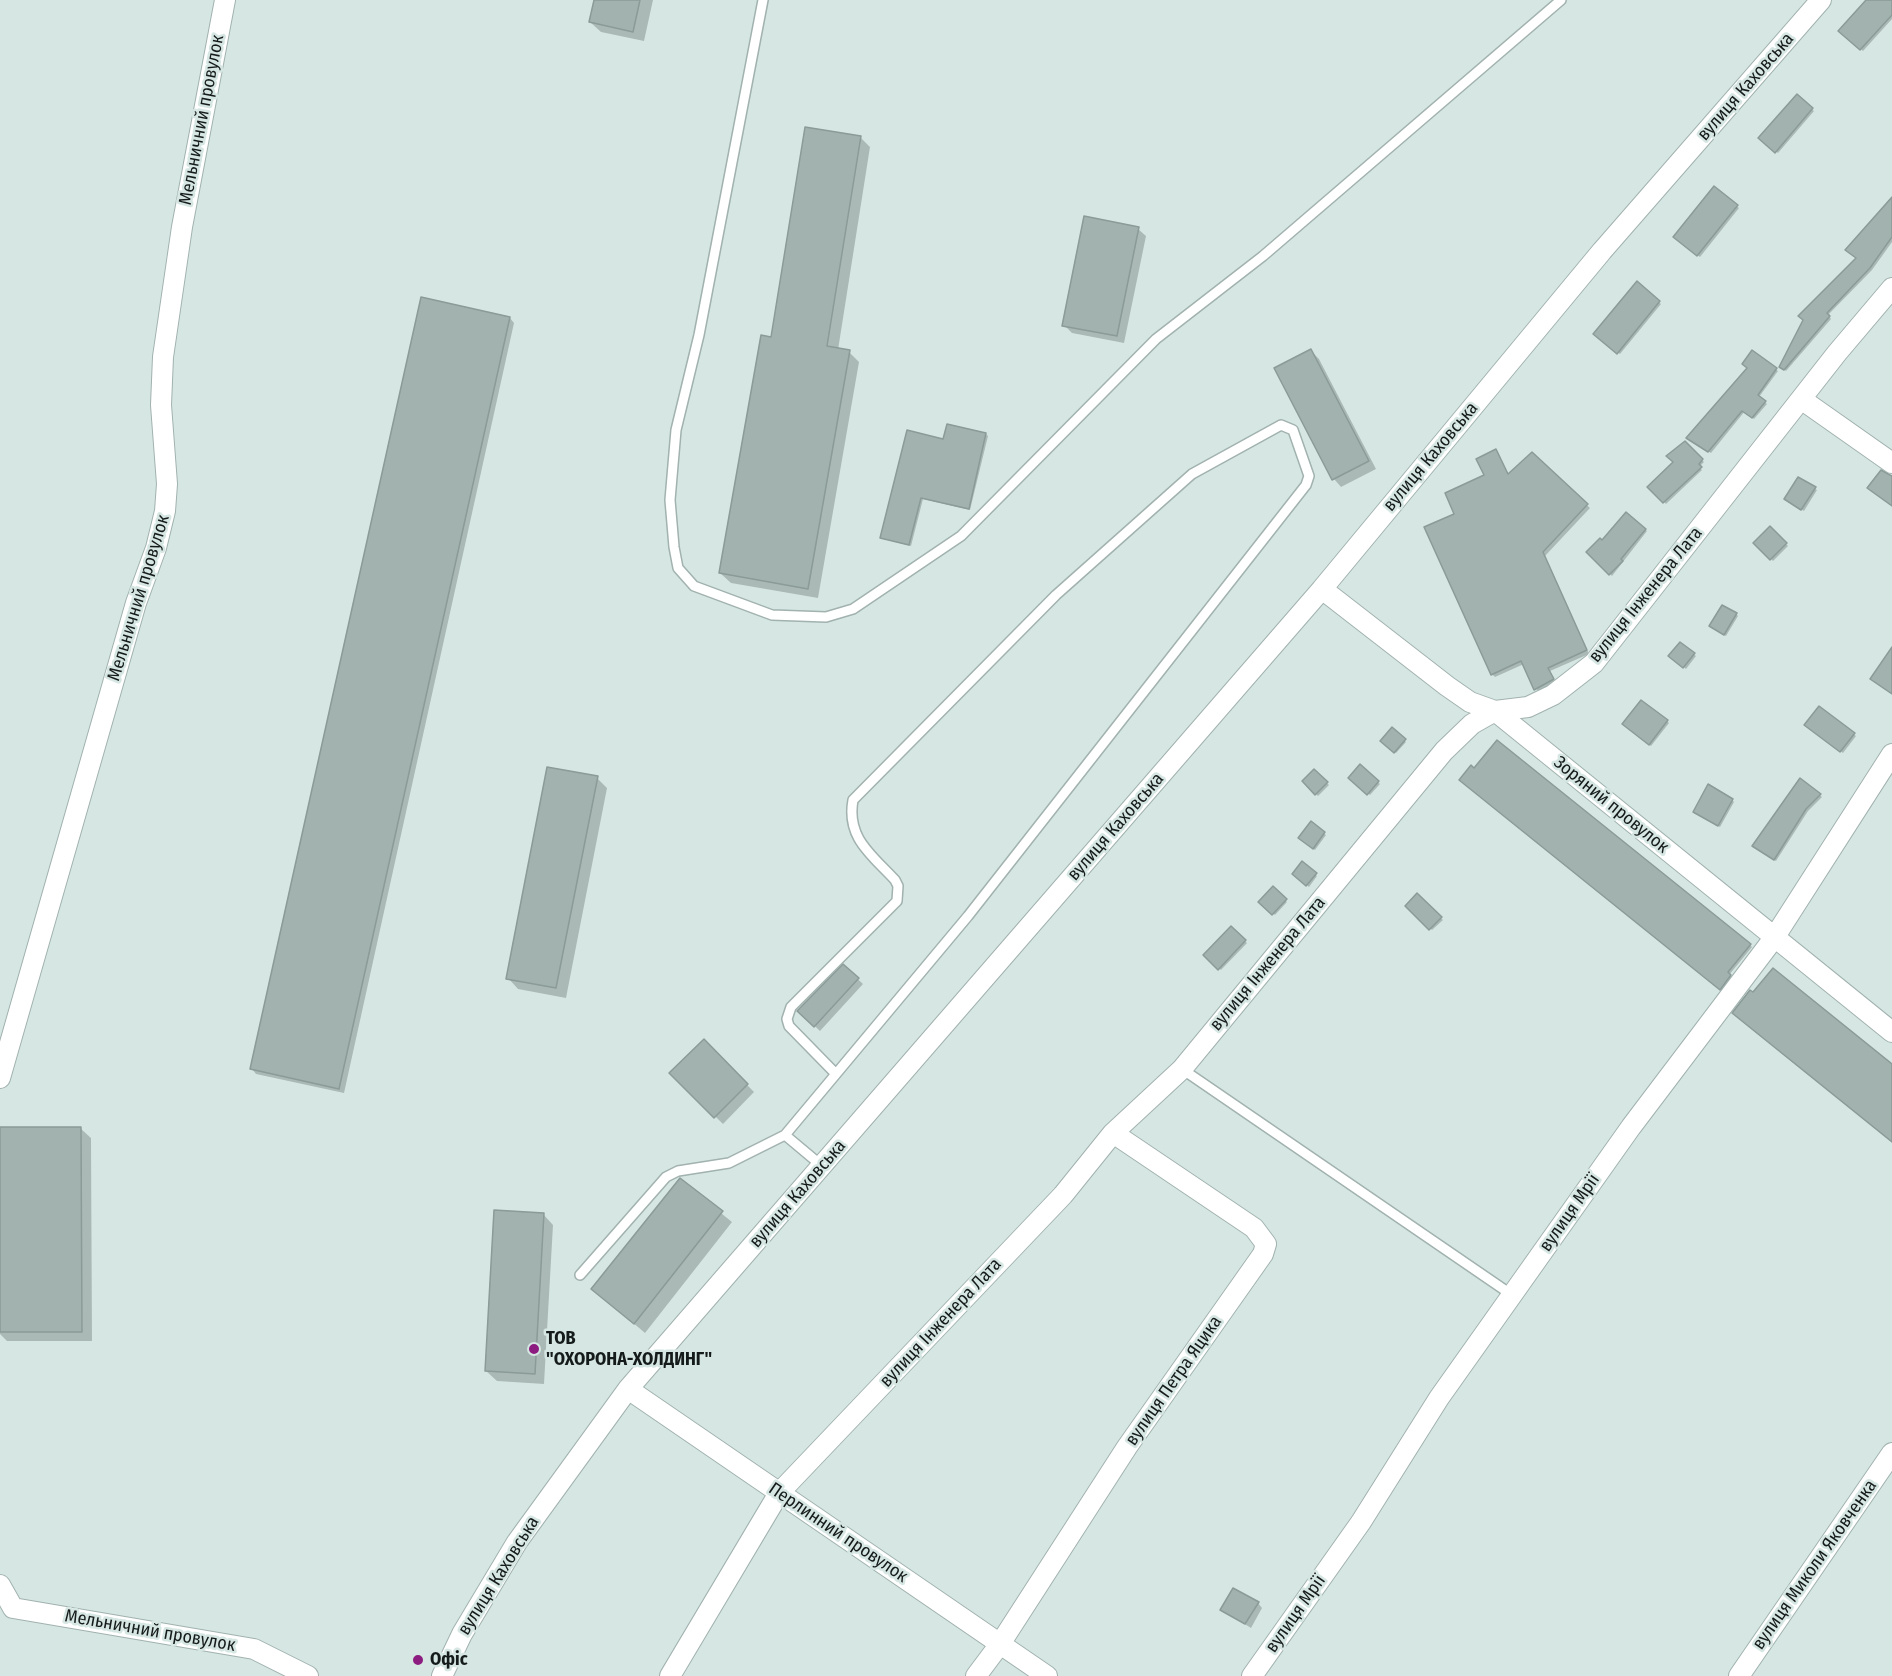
<!DOCTYPE html>
<html>
<head>
<meta charset="utf-8">
<style>
	body { margin:0 }
	canvas { display:block; background:#d6e7e3 }
</style>
</head>
<body>
<canvas width="1892" height="1676"></canvas>
<script>
const ctx = document.querySelector('canvas').getContext('2d');
ctx.lineJoin = 'round';
function fillPath(path, color) { ctx.fillStyle = color; ctx.fill(path, 'evenodd'); }
function trace(path, color, width, dash) { ctx.strokeStyle = color; ctx.lineWidth = width; ctx.lineCap = dash ? 'butt' : 'round'; ctx.setLineDash(dash || []); ctx.stroke(path); }
function drawText(font, color, halo, rows, align = 'center') {
  ctx.font = font + ' "Fira Sans Condensed",sans-serif'; ctx.lineWidth = 5; ctx.setLineDash([]); ctx.textBaseline = 'middle'; ctx.strokeStyle = halo; ctx.fillStyle = color; for (const [text, x, y, turn = 0] of rows) {
    ctx.save(); ctx.translate(x, y); ctx.rotate((+turn || 0) * Math.PI / 180); ctx.textAlign = isNaN(turn) ? turn : align; if (halo) ctx.strokeText(text, 0, 0); ctx.fillText(text, 0, 0); ctx.restore();
  }
}
const shadow = new Path2D(`
	M 595,0 L 653,0 L 644,41 L 601,32 L 590,22 Z
	M 1868,0 L 1888,0 L 1892,4 L 1892,19 L 1863,51 L 1840,31 Z
	M 1797,96 L 1814,111 L 1778,153 L 1760,138 Z
	M 860,137 L 870,147 L 838,350 L 849,352 L 859,362 L 818,598 L 731,583 L 720,573 L 773,338 Z
	M 1715,188 L 1739,208 L 1700,257 L 1675,237 Z
	M 1892,199 L 1892,242 L 1872,270 L 1828,315 L 1831,319 L 1786,371 L 1783,368 L 1858,259 L 1847,250 Z
	M 1138,229 L 1146,236 L 1124,343 L 1072,333 L 1064,325 Z
	M 1637,283 L 1661,304 L 1620,354 L 1595,334 Z
	M 510,318 L 514,323 L 344,1093 L 256,1074 L 252,1069 Z
	M 1311,351 L 1319,359 L 1376,469 L 1341,487 L 1334,479 Z
	M 1752,352 L 1778,371 L 1759,397 L 1767,404 L 1754,419 L 1745,411 L 1711,453 L 1690,440 L 1749,368 Z
	M 986,434 L 988,436 L 970,510 L 923,499 L 911,546 L 884,539 L 882,537 L 944,441 Z
	M 1685,443 L 1704,462 L 1699,467 L 1702,470 L 1666,504 L 1649,487 L 1675,462 L 1669,456 Z
	M 1496,451 L 1509,475 L 1532,454 L 1590,508 L 1545,556 L 1589,654 L 1550,671 L 1556,683 L 1539,693 L 1524,664 L 1495,677 L 1492,674 L 1456,515 L 1486,476 Z
	M 1815,489 L 1817,490 L 1804,511 L 1788,501 Z
	M 1626,514 L 1647,531 L 1612,576 L 1588,552 L 1602,542 Z
	M 1770,528 L 1788,546 L 1773,561 L 1755,543 Z
	M 1736,614 L 1738,616 L 1726,636 L 1713,628 Z
	M 1680,644 L 1696,656 L 1686,669 L 1670,656 Z
	M 1819,708 L 1856,736 L 1843,753 L 1808,727 Z
	M 1667,721 L 1669,723 L 1651,746 L 1624,724 Z
	M 1392,729 L 1406,742 L 1396,753 L 1382,741 Z
	M 1360,766 L 1380,784 L 1370,795 L 1350,778 Z
	M 1314,771 L 1329,785 L 1318,796 L 1304,781 Z
	M 597,778 L 607,788 L 566,998 L 518,989 L 508,978 Z
	M 1801,780 L 1822,797 L 1808,811 L 1776,861 L 1756,847 Z
	M 1463,782 L 1750,945 L 1752,947 L 1729,975 L 1732,978 L 1722,991 Z
	M 1732,800 L 1734,802 L 1720,827 L 1696,813 Z
	M 1311,823 L 1326,835 L 1315,850 L 1302,840 Z
	M 1302,863 L 1317,876 L 1309,887 L 1294,874 Z
	M 1273,889 L 1287,902 L 1275,915 L 1261,902 Z
	M 1417,895 L 1443,920 L 1432,930 L 1407,906 Z
	M 1231,928 L 1247,943 L 1221,970 L 1205,955 Z
	M 844,966 L 863,984 L 820,1031 L 799,1011 Z
	M 704,1041 L 754,1092 L 723,1124 L 671,1073 Z
	M 80,1128 L 91,1138 L 92,1341 L 7,1341 L 0,1334 L 0,1129 Z
	M 680,1180 L 732,1222 L 645,1333 L 593,1289 Z
	M 543,1214 L 553,1225 L 544,1384 L 497,1381 L 486,1371 Z
	M 1258,1603 L 1262,1608 L 1251,1628 L 1222,1610 Z`);
const building = new Path2D(`
	M 594,0 L 640,0 L 633,32 L 589,22 Z
	M 1866,0 L 1892,0 L 1892,15 L 1860,50 L 1838,31 Z
	M 1797,94 L 1813,108 L 1775,153 L 1758,138 Z
	M 805,127 L 861,136 L 827,346 L 850,350 L 808,589 L 719,573 L 761,335 L 771,337 Z
	M 1714,186 L 1738,205 L 1697,256 L 1673,237 Z
	M 1892,197 L 1892,237 L 1870,268 L 1827,313 L 1830,316 L 1784,370 L 1779,367 L 1803,320 L 1798,316 L 1856,258 L 1845,250 Z
	M 1084,216 L 1139,227 L 1117,336 L 1062,326 Z
	M 1637,281 L 1660,301 L 1617,354 L 1593,334 Z
	M 421,297 L 510,317 L 339,1089 L 250,1069 Z
	M 1311,349 L 1369,461 L 1332,480 L 1274,368 Z
	M 1752,350 L 1777,368 L 1758,395 L 1766,401 L 1752,418 L 1742,411 L 1708,452 L 1686,438 L 1747,368 L 1742,364 Z
	M 947,424 L 986,433 L 969,509 L 921,498 L 909,545 L 880,538 L 907,430 L 943,439 Z
	M 1685,441 L 1703,459 L 1699,464 L 1702,467 L 1663,503 L 1647,487 L 1673,462 L 1666,456 Z
	M 1496,449 L 1508,474 L 1532,452 L 1588,504 L 1543,552 L 1587,650 L 1548,668 L 1554,679 L 1534,690 L 1521,661 L 1491,675 L 1424,527 L 1454,514 L 1445,493 L 1484,475 L 1476,459 Z
	M 1881,470 L 1892,476 L 1892,506 L 1867,488 Z
	M 1798,477 L 1816,487 L 1801,510 L 1784,499 Z
	M 1626,512 L 1646,529 L 1621,559 L 1623,561 L 1609,575 L 1586,552 L 1600,538 L 1602,540 Z
	M 1770,526 L 1787,543 L 1770,560 L 1753,543 Z
	M 1722,605 L 1737,613 L 1724,635 L 1709,626 Z
	M 1680,642 L 1695,653 L 1683,668 L 1668,656 Z
	M 1892,647 L 1892,694 L 1870,679 Z
	M 1641,700 L 1668,720 L 1649,745 L 1622,724 Z
	M 1819,706 L 1855,733 L 1840,752 L 1804,725 Z
	M 1392,727 L 1406,739 L 1394,753 L 1380,741 Z
	M 1497,740 L 1751,944 L 1728,972 L 1731,975 L 1720,990 L 1459,780 L 1471,765 L 1474,768 Z
	M 1360,764 L 1379,781 L 1367,795 L 1348,778 Z
	M 547,767 L 598,776 L 556,988 L 506,979 Z
	M 1314,769 L 1328,782 L 1315,795 L 1302,781 Z
	M 1800,778 L 1821,794 L 1806,809 L 1774,860 L 1752,846 Z
	M 1708,784 L 1733,799 L 1718,826 L 1693,812 Z
	M 1311,821 L 1325,832 L 1313,849 L 1298,838 Z
	M 1302,861 L 1317,873 L 1306,886 L 1292,874 Z
	M 1273,886 L 1287,899 L 1272,915 L 1258,902 Z
	M 1417,893 L 1442,917 L 1429,930 L 1405,906 Z
	M 1231,926 L 1246,940 L 1218,970 L 1203,955 Z
	M 843,964 L 859,978 L 814,1027 L 797,1011 Z
	M 1773,968 L 1892,1064 L 1892,1142 L 1732,1013 L 1750,990 L 1753,992 Z
	M 704,1039 L 748,1084 L 714,1118 L 669,1073 Z
	M 0,1127 L 81,1127 L 82,1332 L 0,1332 Z
	M 680,1178 L 723,1211 L 634,1324 L 591,1289 Z
	M 494,1210 L 544,1213 L 535,1374 L 485,1371 Z
	M 1233,1588 L 1259,1602 L 1245,1624 L 1220,1610 Z`);
const lane = new Path2D(`
	M 763,0 L 699,335 L 676,430 L 670,500 L 674,547 L 678,568 L 694,586 L 772,615 L 826,617 L 853,609 L 961,536 L 1156,339 L 1263,256 L 1561,0
	M 1182,1069 L 1512,1295
	M 785,1135 L 822,1166
	M 580,1275 L 666,1177 L 678,1171 L 729,1163 L 785,1135 L 968,916 L 1306,485 L 1309,476 L 1293,430 L 1281,425 L 1192,474 L 1056,595 L 853,800 C 846,838 872,855 895,880 L 898,886 L 897,901 L 791,1007 L 787,1019 L 789,1026 L 836,1074`);
const street = new Path2D(`
	M 1801,399 L 1892,463
	M 1322,589 L 1447,686 L 1470,702 L 1495,711 L 1892,1032
	M 0,1078 L 136,603 L 156,548 L 165,511 L 167,484 L 161,405 L 163,357 L 182,227 L 225,0
	M 628,1389 L 1047,1676
	M 0,1585 L 13,1608 L 254,1649 L 308,1676
	M 442,1676 L 462,1634 L 517,1542 L 628,1389 L 1322,589 L 1602,251 L 1821,0
	M 670,1676 L 779,1493 L 1063,1195 L 1113,1133 L 1182,1069 L 1444,751 L 1472,724 L 1495,711 L 1528,707 L 1553,695 L 1594,663 L 1837,353 L 1892,288
	M 976,1676 L 1000,1644 L 1127,1447 L 1263,1254 L 1266,1244 L 1254,1228 L 1113,1133
	M 1252,1676 L 1361,1522 L 1439,1398 L 1631,1127 L 1774,938 L 1892,754
	M 1739,1676 L 1892,1453`);
const markers = [
	[534,1349,6,"#8c1c7f"],
	[418,1660,6,"#8c1c7f"]
];
const streetNames = [
	["вулиця Каховська",1746,87,-49],
	["Мельничний провулок",202,120,-79],
	["вулиця Каховська",1431,457,-50],
	["вулиця Інженера Лата",1646,595,-51],
	["Мельничний провулок",139,598,-73],
	["Зоряний провулок",1611,805,39],
	["вулиця Каховська",1116,827,-49],
	["вулиця Інженера Лата",1268,964,-50],
	["вулиця Каховська",798,1194,-49],
	["вулиця Мрії",1570,1213,-55],
	["вулиця Інженера Лата",941,1323,-47],
	["вулиця Петра Яцика",1174,1381,-55],
	["Перлинний провулок",838,1533,34],
	["вулиця Миколи Яковченка",1815,1565,-55],
	["вулиця Каховська",499,1576,-58],
	["вулиця Мрії",1296,1614,-55],
	["Мельничний провулок",150,1631,10]
];
const poiNames = [
	["ТОВ",546,1339],
	["\"ОХОРОНА-ХОЛДИНГ\"",546,1360],
	["Офіс",430,1660]
];
fillPath(shadow, '#0003');
fillPath(building, '#a1b2af');
trace(building, '#8b9b98', 1.5);
trace(lane, '#a1b2af', 12);
trace(street, '#a1b2af', 22);
trace(lane, '#fff', 9);
trace(street, '#fff', 20);
for (const [x, y, r, color] of markers) { const dot = new Path2D(); dot.arc(x, y, r, 0, 2 * Math.PI); ctx.fillStyle = color; ctx.fill(dot); trace(dot, '#d6e7e3', 2); }
drawText('18px', '#151b1a', '#d6e7e3', streetNames);
drawText('bold 18px', '#151b1a', '#d6e7e3', poiNames, 'left');
</script>
</body>
</html>
